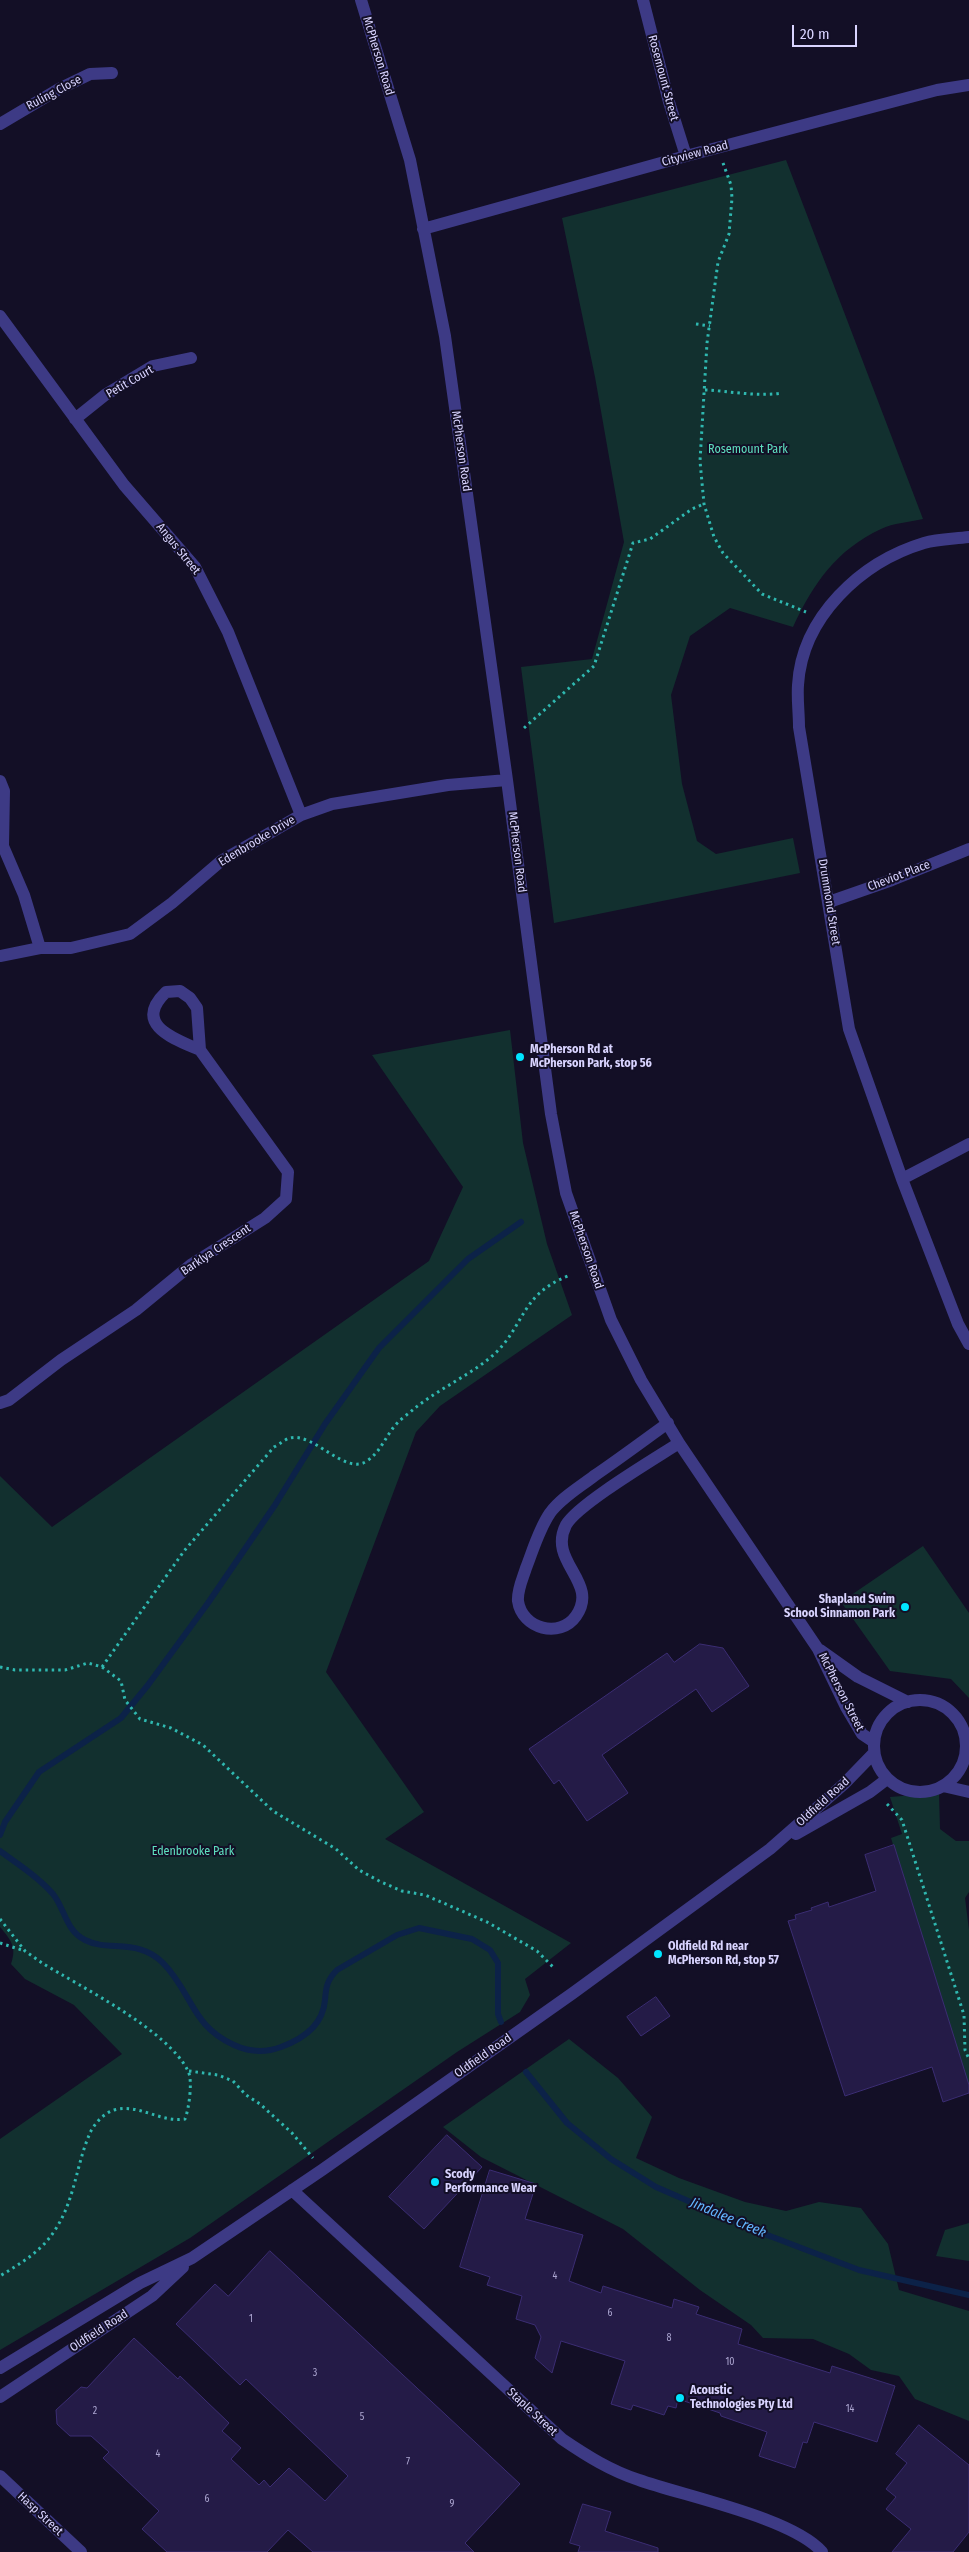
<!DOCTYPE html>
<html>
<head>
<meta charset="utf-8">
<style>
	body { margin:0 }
	#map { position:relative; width:969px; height:2552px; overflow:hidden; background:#130f26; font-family:"Fira Sans Condensed",sans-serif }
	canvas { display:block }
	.scale { position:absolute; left:792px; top:25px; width:65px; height:22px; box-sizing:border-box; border:2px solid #d9d4ff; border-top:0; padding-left:6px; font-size:15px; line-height:18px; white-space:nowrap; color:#d9d4ff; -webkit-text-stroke:4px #130f26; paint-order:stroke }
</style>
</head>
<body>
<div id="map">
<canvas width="969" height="2552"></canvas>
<div class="scale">20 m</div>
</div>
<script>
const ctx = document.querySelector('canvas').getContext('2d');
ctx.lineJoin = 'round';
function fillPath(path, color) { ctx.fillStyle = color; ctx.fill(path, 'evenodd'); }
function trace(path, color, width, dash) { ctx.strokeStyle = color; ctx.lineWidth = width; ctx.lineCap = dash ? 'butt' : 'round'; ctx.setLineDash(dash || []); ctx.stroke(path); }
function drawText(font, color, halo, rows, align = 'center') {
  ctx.font = font + ' "Fira Sans Condensed",sans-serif'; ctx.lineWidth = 4; ctx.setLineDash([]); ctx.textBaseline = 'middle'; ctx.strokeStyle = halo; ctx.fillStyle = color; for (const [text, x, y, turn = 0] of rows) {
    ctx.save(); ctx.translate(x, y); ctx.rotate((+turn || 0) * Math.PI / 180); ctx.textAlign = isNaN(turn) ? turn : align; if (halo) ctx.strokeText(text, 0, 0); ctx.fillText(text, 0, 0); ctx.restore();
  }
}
const green = new Path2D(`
	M 786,160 L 923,519 C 910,522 893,523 881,529 C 836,550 813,584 793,627 L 730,608 L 690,636 L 671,695 L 682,784 L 697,841 L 716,854 L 793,838 L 800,873 L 554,923 L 521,667 L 592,659 L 624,542 L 595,377 L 562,218 Z
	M 510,1030 L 523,1143 L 547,1244 L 572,1315 L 440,1406 L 416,1432 L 326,1672 L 424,1812 L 385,1839 L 571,1943 L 525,1979 L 530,1995 L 520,2012 L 457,2052 L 190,2238 L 0,2350 L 0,2139 L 122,2054 L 74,2005 L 25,1979 L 11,1964 C 17,1947 11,1940 0,1927 L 0,1476 L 52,1527 L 429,1261 L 463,1187 L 372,1055 Z
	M 923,1546 L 969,1613 L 969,1698 L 951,1679 L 890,1671 L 841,1602 Z
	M 939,1793 L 940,1829 L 956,1841 L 969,1841 L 969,1892 L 965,1898 L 969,1930 L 969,2089 L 891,1838 L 902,1834 L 890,1797 Z
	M 569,2039 L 618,2078 L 652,2117 L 636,2158 L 679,2178 L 745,2202 L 786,2211 L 819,2202 L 861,2208 L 888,2244 L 899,2290 L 969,2311 L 969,2421 L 915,2399 L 899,2376 L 871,2370 L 849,2354 L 813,2339 L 763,2338 L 751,2325 L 700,2290 L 623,2229 L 481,2157 L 443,2127 Z
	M 969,2223 L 969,2261 L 936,2256 L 945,2230 Z`);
const stream = new Path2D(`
	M 0,1835 L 5,1822 L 39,1772 L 121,1718 L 148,1685 L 208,1603 L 275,1505 L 325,1424 L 379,1348 L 468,1259 L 521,1222
	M 0,1851 C 18,1864 38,1877 53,1894 C 65,1909 66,1931 85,1940 C 108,1952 139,1938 163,1963 C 192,1992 191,2026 234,2045 C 249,2052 265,2053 281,2047 C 303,2039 323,2025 325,2000 C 326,1987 327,1980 337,1970 L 397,1935 L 419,1928 L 472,1939 L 490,1950 L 498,1963 L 498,2014 L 501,2022
	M 526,2072 L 567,2123 L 611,2159 L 656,2187 L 762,2233 L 859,2270 L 969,2295`);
const building = new Path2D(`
	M 700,1644 L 723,1648 L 749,1686 L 712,1712 L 696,1689 L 602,1755 L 628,1793 L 587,1821 L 559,1780 L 554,1784 L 529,1749 L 667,1653 L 674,1662 Z
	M 894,1845 L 969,2085 L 969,2093 L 943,2102 L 932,2067 L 845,2096 L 788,1921 L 796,1919 L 795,1915 L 812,1910 L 811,1908 L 828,1902 L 829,1907 L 876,1891 L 865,1855 Z
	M 656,1997 L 670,2016 L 641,2036 L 627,2017 Z
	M 447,2135 L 482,2167 L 424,2229 L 389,2197 Z
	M 490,2170 L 536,2184 L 525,2219 L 583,2235 L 569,2281 L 601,2293 L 603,2286 L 672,2308 L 674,2299 L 699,2307 L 696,2314 L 742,2329 L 738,2344 L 830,2373 L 832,2366 L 895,2386 L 877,2442 L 814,2422 L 807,2443 L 803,2442 L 795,2468 L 759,2456 L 767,2432 L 721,2416 L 720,2413 L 678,2399 L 676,2408 L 668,2406 L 664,2415 L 633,2405 L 631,2410 L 611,2404 L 625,2361 L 561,2341 L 552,2373 L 535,2358 L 541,2337 L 535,2325 L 516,2319 L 522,2296 L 487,2285 L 490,2277 L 460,2267 Z
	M 270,2251 L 520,2484 L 465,2543 L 474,2552 L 313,2552 L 288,2530 L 267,2552 L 167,2552 L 142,2529 L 159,2511 L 103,2458 L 109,2452 L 91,2436 L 70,2436 L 57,2424 L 56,2410 L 81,2387 L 87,2388 L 134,2338 L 178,2379 L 180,2376 L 229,2423 L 222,2431 L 241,2448 L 231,2459 L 259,2485 L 264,2480 L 270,2487 L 289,2468 L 325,2501 L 348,2476 L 246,2379 L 240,2385 L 176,2324 L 215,2284 L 228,2296 Z
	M 919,2425 L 969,2465 L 969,2532 L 953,2552 L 892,2552 L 911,2529 L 886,2509 L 896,2497 L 886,2489 L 907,2463 L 896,2454 Z
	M 583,2504 L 611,2512 L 605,2531 L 658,2548 L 658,2552 L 578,2552 L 580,2546 L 570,2543 Z`);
const path = new Path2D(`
	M 723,163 L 731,185 L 732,198 L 729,234 L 718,262 L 707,343 L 700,461 L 704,504 L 714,537 L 723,553 L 762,594 L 806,612
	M 696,324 L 710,326
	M 705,390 C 730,391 757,397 782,393
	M 524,728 L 594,666 L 633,543 L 650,539 L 692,509 L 704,504
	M 0,1667 L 15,1670 L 65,1670 L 88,1663 L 102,1667 L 121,1681 L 125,1700 L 140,1719 L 171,1728 L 203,1745 L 273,1811 L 336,1849 L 359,1870 L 381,1882 L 402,1891 L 425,1895 L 487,1922 L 537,1951 L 553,1967
	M 102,1667 L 184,1551 L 274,1447 C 279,1445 285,1439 290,1438 C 314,1432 345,1476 367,1461 C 380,1452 384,1440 393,1428 C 398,1421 408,1414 415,1408 C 439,1389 468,1376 491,1357 C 525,1328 519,1295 568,1276
	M 887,1804 L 902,1820 L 964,2015 L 965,2050 L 969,2059
	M 0,1919 L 25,1951 L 42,1963 C 81,1987 168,2030 188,2071 C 193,2080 189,2109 185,2119 C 160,2123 139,2103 114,2110 C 104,2113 94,2124 90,2133 C 76,2165 75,2200 55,2230 C 41,2252 21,2263 0,2276
	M 0,1943 L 25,1951
	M 189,2071 L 218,2075 L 233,2081 L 246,2095 L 260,2104 L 292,2133 L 313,2158`);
const minor = new Path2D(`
	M 361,0 L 410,160 L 445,336 L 507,780 L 551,1114 L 566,1193 L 611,1320 L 641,1380 L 679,1443 L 818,1649 L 846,1707 L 862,1734 L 874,1742
	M 643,0 L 669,102 L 686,156
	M 0,124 L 59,89 L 90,74 L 112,73
	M 423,229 L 686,156 L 937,90 L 969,85
	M 0,316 L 124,485 L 195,567 L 228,632 L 301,815
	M 75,419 L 105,395 L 153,366 L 191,358
	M 969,537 C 954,539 938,539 924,543 C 861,562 802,617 798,685 C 797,699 799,713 799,727 L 849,1029 L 902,1179 L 958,1324 L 969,1344
	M 0,781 L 4,791 L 3,846 L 24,895 L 40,948
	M 829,902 L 892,880 L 969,849
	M 0,956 L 40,948 L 71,948 L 130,934 L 172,903 L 221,861 L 301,815 L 332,804 L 448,785 L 507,780
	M 902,1179 L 969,1144
	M 0,1403 L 9,1400 L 61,1360 L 136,1310 L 192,1264 L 265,1218 L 286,1199 L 288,1172 L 200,1050 L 197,1008 L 190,998 L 180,991 L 166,992 C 132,1025 175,1039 200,1050
	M 668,1423 C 643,1441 619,1459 594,1476 C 580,1487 561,1498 550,1513 C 539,1529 533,1550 526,1568 C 523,1578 517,1590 518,1601 C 522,1629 560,1639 576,1616 C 600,1582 547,1562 566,1525 C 578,1504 656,1458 679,1443
	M 820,1650 L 858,1677 L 908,1702
	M874 1746a46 46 0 1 1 92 0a46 46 0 1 1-92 0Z
	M 943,1786 L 969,1792
	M 796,1834 L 870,1792 L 887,1779
	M 292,2190 L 562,2439 C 587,2456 611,2471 639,2480 C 684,2496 793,2518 822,2552
	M 0,2368 L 140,2283 L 192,2258 L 322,2170 L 573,1993 L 770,1849 L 844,1784 L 874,1753
	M 0,2397 L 152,2296 L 183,2267
	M 0,2476 L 81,2552`);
const markers = [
	[520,1057,5,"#00e5ff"],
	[905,1607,5,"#00e5ff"],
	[658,1954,5,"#00e5ff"],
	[435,2182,5,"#00e5ff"],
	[680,2398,5,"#00e5ff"]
];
const numberNames = [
	["4",555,2276],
	["6",610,2313],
	["1",251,2319],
	["8",669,2338],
	["10",730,2362],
	["3",315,2373],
	["14",850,2409],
	["2",95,2411],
	["5",362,2417],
	["4",158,2454],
	["7",408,2462],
	["6",207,2499],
	["9",452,2504]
];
const streetNames = [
	["McPherson Road",378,56,73],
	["Rosemount Street",663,78,75],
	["Ruling Close",54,93,-28],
	["Cityview Road",695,154,-15],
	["Petit Court",130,382,-30],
	["McPherson Road",461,451,82],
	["Angus Street",178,549,51],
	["Edenbrooke Drive",257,841,-31],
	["McPherson Road",517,852,83],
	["Cheviot Place",899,876,-21],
	["Drummond Street",829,902,81],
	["Barklya Crescent",216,1250,-34],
	["McPherson Road",586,1250,71],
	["McPherson Street",841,1692,63],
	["Oldfield Road",823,1802,-42],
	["Oldfield Road",483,2056,-35],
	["Oldfield Road",99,2331,-33],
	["Staple Street",532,2412,43],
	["Hasp Street",40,2514,43]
];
const parkNames = [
	["Rosemount Park",748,450],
	["Edenbrooke Park",193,1852]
];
const poiNames = [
	["McPherson Rd at",530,1050],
	["McPherson Park, stop 56",530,1064],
	["Shapland Swim",895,1600,"right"],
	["School Sinnamon Park",895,1614,"right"],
	["Oldfield Rd near",668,1947],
	["McPherson Rd, stop 57",668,1961],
	["Scody",445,2175],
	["Performance Wear",445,2189],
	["Acoustic",690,2391],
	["Technologies Pty Ltd",690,2405]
];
const waterNames = [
	["Jindalee Creek",728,2218,23]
];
fillPath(green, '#12302f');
trace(stream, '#0c2248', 6);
fillPath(building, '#241b47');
trace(building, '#3b2d73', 1);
trace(path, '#2fb8b0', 3, [2.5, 4]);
trace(minor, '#3d3a85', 12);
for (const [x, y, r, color] of markers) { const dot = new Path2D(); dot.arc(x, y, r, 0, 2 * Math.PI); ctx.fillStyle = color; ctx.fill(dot); trace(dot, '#130f26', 2); }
drawText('10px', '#aca6d1', null, numberNames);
drawText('12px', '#d9d4ff', '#130f26', streetNames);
drawText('12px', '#5fe0c0', '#130f26', parkNames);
drawText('bold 12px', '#d9d4ff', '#130f26', poiNames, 'left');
drawText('italic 14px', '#62b6ff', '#130f26', waterNames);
</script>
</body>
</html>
